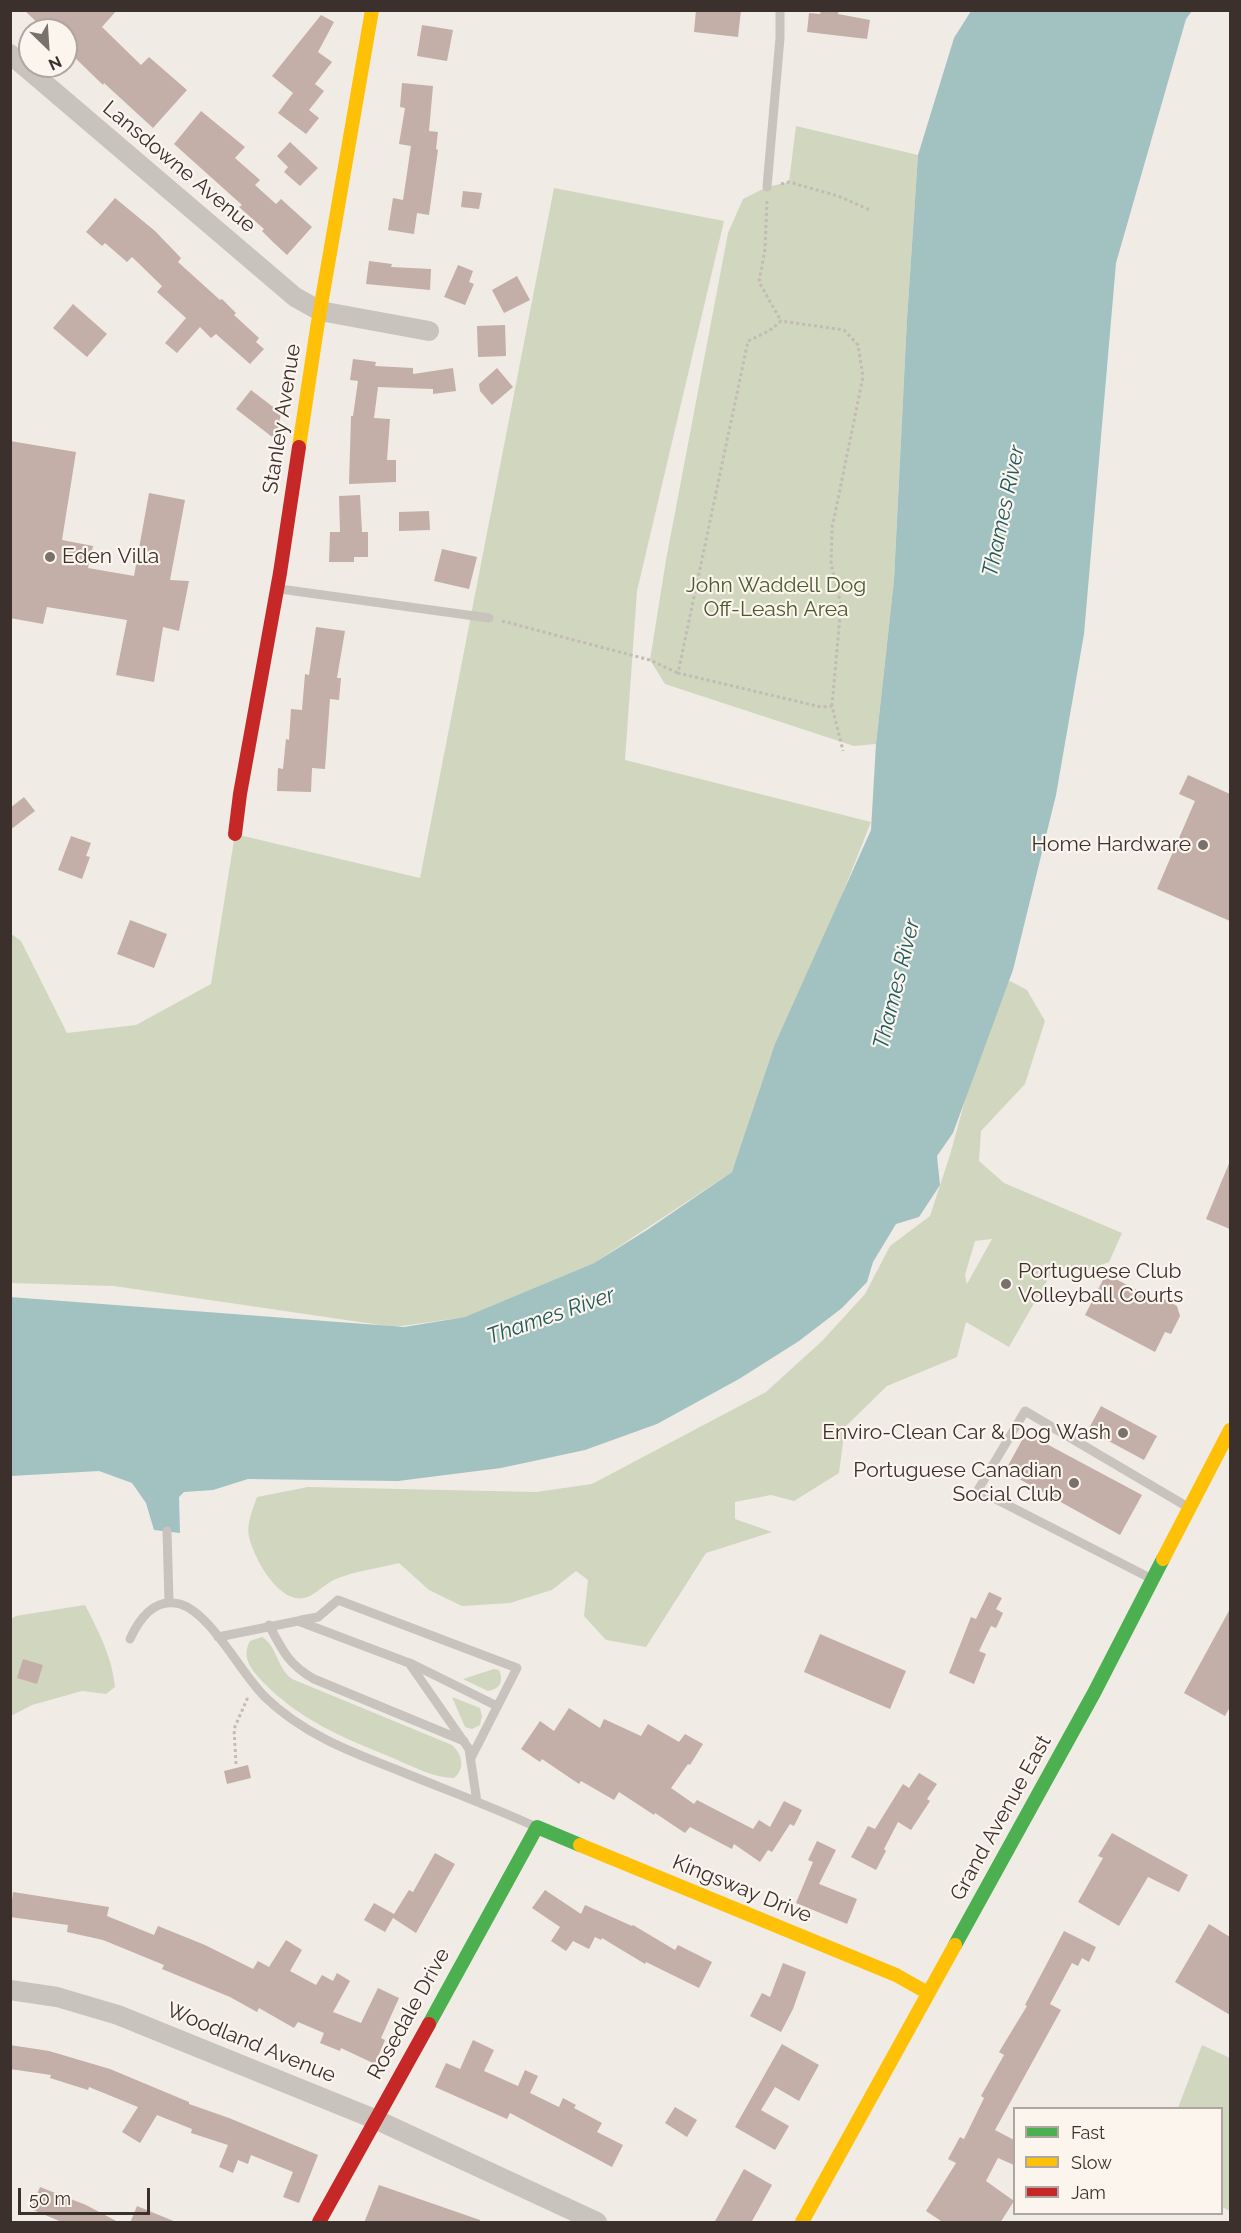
<!DOCTYPE html>
<html>
<head>
<meta charset="utf-8">
<style>
	body { margin:0 }
	#map { position:relative; width:1241px; height:2233px; overflow:hidden; background:#f0ebe5; font-family:Raleway,sans-serif }
	canvas { display:block }
	.frame { position:absolute; inset:0; border:12px solid #3b302b; pointer-events:none }
	.legend { position:absolute; left:1013px; top:2107px; width:210px; height:108px; box-sizing:border-box; background:#fbf5ee; border:2px solid #aea6a0; margin:0; padding:8px 10px; list-style:none; font-size:18px; color:#3b302b }
	.legend li { display:flex; align-items:center; gap:12px; height:30px }
	.legend b { width:30px; border:2px solid #aea6a0 }
	.north { position:absolute; left:18px; top:18px; width:60px; height:60px; box-sizing:border-box; background:#fbf5ee; border:2px solid #aea6a0; border-radius:50%; rotate:155deg; font-size:16px; font-weight:700; line-height:24px; text-align:center; color:#3b302b }
	.north::after { content:''; display:block; margin:auto; width:21px; height:27px; background:#7a716c; clip-path:polygon(50% 0,100% 100%,50% 72%,0 100%) }
	.scale { position:absolute; left:18px; top:2188px; width:132px; height:27px; box-sizing:border-box; border:3px solid #3b302b; border-top:0; padding-left:8px; font-size:18px; line-height:21px; white-space:nowrap; color:#3b302b; -webkit-text-stroke:4px #fbf5ee; paint-order:stroke }
</style>
</head>
<body>
<div id="map">
<canvas width="1241" height="2233"></canvas>
<div class="frame"></div>
<ul class="legend">
<li><b style="height:8px;background:#4caf50"></b>Fast</li>
<li><b style="height:8px;background:#ffc107"></b>Slow</li>
<li><b style="height:8px;background:#c62828"></b>Jam</li>
</ul>
<div class="north">N</div>
<div class="scale">50 m</div>
</div>
<script>
const ctx = document.querySelector('canvas').getContext('2d');
ctx.lineJoin = 'round';
function fillPath(path, color) { ctx.fillStyle = color; ctx.fill(path, 'evenodd'); }
function trace(path, color, width, dash) { ctx.strokeStyle = color; ctx.lineWidth = width; ctx.lineCap = dash ? 'butt' : 'round'; ctx.setLineDash(dash || []); ctx.stroke(path); }
function drawText(font, color, halo, rows, align = 'center') {
  ctx.font = font + ' Raleway,sans-serif'; ctx.lineWidth = 4.5; ctx.setLineDash([]); ctx.textBaseline = 'middle'; ctx.strokeStyle = halo; ctx.fillStyle = color; for (const [text, x, y, turn = 0] of rows) {
    ctx.save(); ctx.translate(x, y); ctx.rotate((+turn || 0) * Math.PI / 180); ctx.textAlign = isNaN(turn) ? turn : align; if (halo) ctx.strokeText(text, 0, 0); ctx.fillText(text, 0, 0); ctx.restore();
  }
}
const green = new Path2D(`
	M 796,126 L 918,155 L 907,319 L 894,580 L 876,744 L 854,746 L 665,684 L 650,660 L 666,560 L 728,233 L 743,199 L 767,187 L 789,182 Z
	M 554,188 L 724,221 L 637,591 L 625,760 L 871,822 L 732,1172 L 594,1263 L 466,1317 L 394,1327 L 114,1286 L 11,1283 L 10,933 L 21,941 L 67,1033 L 136,1025 L 211,984 L 235,834 L 420,878 Z
	M 1010,981 L 1027,990 L 1045,1021 L 1025,1084 L 981,1131 L 979,1161 L 1004,1183 L 1122,1233 L 1109,1262 L 1083,1272 L 1056,1265 L 1009,1347 L 966,1322 L 957,1357 L 887,1386 L 845,1427 L 839,1473 L 794,1501 L 771,1495 L 735,1502 L 735,1519 L 772,1532 L 706,1553 L 646,1647 L 606,1640 L 584,1616 L 588,1580 L 576,1571 L 552,1590 L 510,1603 L 462,1606 L 429,1590 L 399,1563 C 379,1568 355,1571 336,1579 C 325,1583 315,1596 304,1598 C 278,1603 254,1558 249,1537 C 246,1525 253,1508 257,1497 L 308,1487 L 536,1492 L 592,1484 L 766,1392 L 822,1341 L 865,1294 L 890,1246 L 930,1216 L 950,1155 L 994,994 ZM 992,1239 L 967,1284 L 967,1285 L 965,1275 L 975,1241 Z
	M 85,1605 C 99,1632 112,1657 115,1687 L 106,1694 L 82,1691 L 32,1705 L 11,1716 L 11,1619 L 16,1616 Z
	M 262,1637 C 278,1647 276,1667 292,1679 L 452,1745 C 463,1755 465,1769 454,1778 C 433,1778 412,1766 393,1758 C 344,1738 299,1720 262,1681 C 251,1669 241,1657 250,1641 Z
	M 494,1669 L 499,1670 C 504,1681 500,1689 488,1691 L 463,1679 Z
	M 452,1697 L 480,1708 L 482,1716 L 480,1725 L 472,1729 L 465,1727 Z
	M 1202,2045 L 1230,2058 L 1230,2211 L 1222,2207 L 1222,2108 L 1178,2108 Z`);
const water = new Path2D(`
	M 971,11 L 1192,11 L 1186,19 L 1116,263 L 1084,634 L 1056,795 L 1013,970 L 953,1133 L 937,1156 L 940,1185 L 919,1217 L 896,1224 L 873,1262 L 867,1282 L 842,1308 L 799,1341 L 739,1379 L 657,1424 L 585,1450 L 501,1468 L 398,1481 L 248,1479 L 213,1490 L 184,1492 L 179,1497 L 180,1533 L 154,1530 L 146,1503 L 132,1483 L 99,1471 L 11,1476 L 10,1297 L 404,1327 L 465,1317 L 594,1263 L 647,1230 L 732,1172 L 775,1044 L 871,830 L 876,744 L 894,580 L 907,319 L 918,155 L 954,38 Z`);
const building = new Path2D(`
	M 24,10 L 117,10 L 102,27 L 141,65 L 149,57 L 187,90 L 153,128 L 104,83 L 103,85 L 66,49 L 66,30 L 45,30 Z
	M 696,10 L 741,10 L 738,37 L 694,32 Z
	M 821,10 L 839,10 L 838,14 L 870,20 L 867,39 L 807,32 L 809,13 L 820,14 Z
	M 321,15 L 334,22 L 318,52 L 332,62 L 315,84 L 324,91 L 309,110 L 319,118 L 306,134 L 278,113 L 293,93 L 272,76 Z
	M 422,25 L 453,30 L 447,61 L 417,56 Z
	M 402,83 L 433,86 L 429,131 L 438,132 L 436,149 L 438,150 L 429,215 L 417,213 L 414,234 L 388,230 L 393,198 L 403,200 L 411,146 L 399,144 L 405,108 L 400,107 Z
	M 201,111 L 245,147 L 235,158 L 260,180 L 255,185 L 276,204 L 281,199 L 312,227 L 287,255 L 274,243 L 262,231 L 264,229 L 239,207 L 242,205 L 174,144 Z
	M 290,142 L 318,168 L 300,186 L 284,172 L 288,167 L 277,156 Z
	M 463,191 L 482,193 L 479,209 L 461,207 Z
	M 115,198 L 155,231 L 181,258 L 178,262 L 220,300 L 222,299 L 236,313 L 234,315 L 259,338 L 256,342 L 264,349 L 250,364 L 216,334 L 211,338 L 200,327 L 177,353 L 165,343 L 186,318 L 157,292 L 162,286 L 132,257 L 127,262 L 105,243 L 102,246 L 86,232 Z
	M 369,261 L 392,264 L 391,267 L 431,269 L 430,290 L 366,284 Z
	M 458,265 L 473,271 L 469,282 L 474,284 L 465,305 L 444,297 Z
	M 517,276 L 530,300 L 504,313 L 492,290 Z
	M 73,304 L 107,334 L 87,357 L 53,328 Z
	M 505,325 L 506,356 L 478,357 L 477,326 Z
	M 353,359 L 376,362 L 375,366 L 413,368 L 413,374 L 453,368 L 456,391 L 433,394 L 433,389 L 378,387 L 374,418 L 390,419 L 387,460 L 396,460 L 396,482 L 349,484 L 351,416 L 353,416 L 358,381 L 350,380 Z
	M 497,368 L 513,387 L 492,405 L 480,391 L 479,384 Z
	M 251,390 L 281,413 L 276,440 L 236,409 Z
	M 10,441 L 76,452 L 62,540 L 93,546 L 88,568 L 134,576 L 149,493 L 185,500 L 170,580 L 189,581 L 179,631 L 163,627 L 154,682 L 116,675 L 127,620 L 47,607 L 43,624 L 10,618 Z
	M 360,495 L 362,532 L 368,532 L 368,557 L 354,557 L 354,562 L 329,562 L 330,532 L 340,532 L 339,496 Z
	M 429,511 L 430,530 L 399,531 L 399,512 Z
	M 442,549 L 477,557 L 469,589 L 434,581 Z
	M 316,627 L 345,631 L 337,678 L 341,678 L 339,700 L 330,699 L 325,769 L 312,768 L 311,792 L 277,791 L 278,768 L 283,769 L 286,739 L 289,740 L 291,709 L 302,710 L 305,674 L 309,675 Z
	M 1188,775 L 1230,794 L 1230,921 L 1157,889 L 1195,801 L 1179,794 Z
	M 24,797 L 35,811 L 10,830 L 10,808 Z
	M 71,836 L 91,843 L 86,856 L 90,857 L 82,879 L 58,870 Z
	M 130,920 L 167,934 L 154,968 L 117,954 Z
	M 1230,1161 L 1230,1229 L 1206,1219 Z
	M 1106,1274 L 1158,1301 L 1160,1297 L 1177,1306 L 1180,1316 L 1171,1334 L 1165,1332 L 1155,1352 L 1085,1315 Z
	M 1101,1406 L 1157,1436 L 1144,1460 L 1088,1430 Z
	M 1026,1433 L 1142,1495 L 1120,1535 L 1005,1471 Z
	M 989,1592 L 1002,1598 L 996,1609 L 1003,1613 L 996,1628 L 991,1626 L 979,1651 L 986,1654 L 974,1684 L 949,1673 L 971,1617 L 976,1619 Z
	M 1230,1609 L 1230,1707 L 1225,1716 L 1184,1693 Z
	M 820,1634 L 906,1671 L 890,1709 L 804,1672 Z
	M 23,1659 L 43,1665 L 37,1684 L 17,1678 Z
	M 569,1708 L 600,1728 L 604,1719 L 641,1736 L 648,1724 L 679,1742 L 685,1734 L 703,1744 L 690,1765 L 688,1764 L 671,1788 L 694,1804 L 697,1800 L 753,1829 L 759,1820 L 770,1827 L 784,1801 L 802,1810 L 794,1826 L 790,1824 L 772,1852 L 768,1850 L 760,1862 L 734,1844 L 732,1849 L 690,1827 L 685,1833 L 655,1813 L 654,1815 L 619,1792 L 614,1800 L 581,1781 L 579,1784 L 542,1759 L 540,1762 L 521,1749 L 540,1721 L 554,1731 Z
	M 248,1765 L 251,1778 L 227,1784 L 224,1771 Z
	M 919,1773 L 937,1784 L 927,1799 L 930,1801 L 911,1830 L 898,1822 L 884,1849 L 886,1851 L 876,1870 L 851,1857 L 868,1826 L 875,1829 L 903,1784 L 909,1788 Z
	M 1112,1833 L 1188,1875 L 1179,1892 L 1148,1877 L 1119,1926 L 1078,1902 L 1103,1858 L 1098,1856 Z
	M 817,1841 L 836,1850 L 819,1884 L 857,1899 L 847,1924 L 796,1903 L 813,1862 L 808,1860 Z
	M 435,1853 L 455,1864 L 416,1933 L 393,1918 L 385,1932 L 364,1920 L 374,1903 L 394,1914 L 409,1890 L 413,1892 Z
	M 545,1890 L 581,1914 L 585,1905 L 632,1926 L 633,1925 L 675,1950 L 678,1945 L 712,1962 L 699,1988 L 646,1962 L 645,1964 L 602,1938 L 601,1940 L 595,1937 L 589,1949 L 573,1941 L 566,1951 L 551,1941 L 560,1927 L 532,1908 Z
	M 13,1892 L 109,1907 L 107,1916 L 154,1935 L 158,1926 L 205,1945 L 253,1969 L 258,1961 L 269,1967 L 286,1940 L 302,1950 L 290,1971 L 316,1985 L 322,1975 L 333,1981 L 337,1973 L 350,1981 L 333,2012 L 361,2023 L 378,1988 L 399,1998 L 381,2038 L 385,2040 L 375,2064 L 341,2048 L 340,2051 L 320,2043 L 324,2033 L 298,2022 L 294,2028 L 259,2008 L 257,2012 L 230,1997 L 162,1969 L 164,1965 L 103,1940 L 67,1932 L 68,1925 L 10,1917 Z
	M 1209,1924 L 1230,1937 L 1230,2015 L 1175,1982 Z
	M 1064,1931 L 1096,1947 L 1089,1962 L 1082,1958 L 1078,1966 L 1072,1963 L 1050,2004 L 1061,2010 L 995,2130 L 1014,2140 L 1014,2165 L 998,2158 L 986,2181 L 1014,2201 L 1000,2223 L 944,2223 L 926,2211 L 956,2163 L 948,2159 L 960,2137 L 964,2139 L 984,2098 L 981,2096 L 1004,2055 L 999,2052 L 1027,2006 L 1025,2005 Z
	M 783,1963 L 806,1972 L 793,2009 L 781,2032 L 750,2016 L 762,1993 L 770,1997 Z
	M 473,2040 L 494,2050 L 484,2071 L 518,2086 L 525,2070 L 538,2076 L 530,2093 L 559,2107 L 563,2098 L 576,2105 L 574,2108 L 602,2123 L 597,2132 L 623,2145 L 612,2167 L 510,2113 L 507,2119 L 435,2087 L 446,2063 L 460,2069 Z
	M 782,2044 L 819,2065 L 799,2101 L 775,2087 L 761,2110 L 789,2126 L 775,2150 L 735,2127 Z
	M 10,2045 L 49,2051 L 110,2069 L 189,2102 L 189,2104 L 229,2118 L 318,2155 L 299,2203 L 283,2197 L 293,2172 L 251,2155 L 248,2164 L 238,2160 L 233,2173 L 219,2167 L 228,2145 L 191,2133 L 192,2129 L 157,2115 L 140,2143 L 122,2132 L 138,2107 L 89,2087 L 88,2090 L 50,2078 L 51,2075 L 10,2069 Z
	M 675,2107 L 697,2120 L 687,2137 L 665,2123 Z
	M 744,2169 L 772,2185 L 751,2223 L 714,2223 Z
	M 379,2185 L 480,2220 L 480,2223 L 364,2223 Z
	M 40,2187 L 86,2205 L 120,2223 L 64,2223 L 31,2209 Z
	M 137,2206 L 176,2222 L 176,2223 L 130,2223 Z`);
const path = new Path2D(`
	M 781,184 L 789,182 L 838,196 L 870,210
	M 767,201 L 765,249 L 759,282 L 781,321
	M 502,621 L 650,660 L 678,673
	M 832,706 L 841,605 L 831,564 L 832,528 L 863,377 L 858,345 L 844,330 L 781,321 L 769,331 L 748,341 L 678,673 L 821,707 L 832,706 L 843,751
	M 236,1764 L 234,1729 L 248,1697`);
const lane = new Path2D(`
	M 767,187 L 780,38 L 780,10
	M 280,589 L 489,618
	M 167,1531 L 169,1602
	M 1150,1578 L 978,1490 L 1025,1411 L 1186,1506
	M 301,1620 L 318,1617 L 338,1600 L 517,1668 L 471,1758
	M 269,1625 C 282,1650 289,1665 314,1679 L 464,1741
	M 218,1637 L 298,1621 L 409,1663 L 469,1749 L 477,1802
	M 130,1639 C 139,1619 155,1597 180,1604 C 211,1613 241,1674 265,1697 C 302,1733 348,1751 395,1769 C 441,1788 488,1805 534,1826
	M 410,1663 L 497,1706`);
const street = new Path2D(`
	M 10,54 L 295,297 L 320,311 L 429,331
	M 10,1990 L 57,1997 L 118,2015 L 377,2120 L 597,2222`);
const fast = new Path2D(`
	M 955,1945 L 1094,1693 L 1163,1559
	M 429,2024 L 537,1827 L 580,1845`);
const slow = new Path2D(`
	M 299,447 L 317,328 L 372,10
	M 1163,1559 L 1230,1430
	M 580,1845 L 896,1975 L 928,1993
	M 802,2222 L 955,1945`);
const jam = new Path2D(`
	M 235,834 L 240,794 L 280,573 L 299,447
	M 319,2222 L 429,2024`);
const markers = [
	[50,557,6,"#7a716c"],
	[1203,845,6,"#7a716c"],
	[1006,1284,6,"#7a716c"],
	[1123,1433,6,"#7a716c"],
	[1074,1483,6,"#7a716c"]
];
const streetNames = [
	["Lansdowne Avenue",179,167,40],
	["Stanley Avenue",282,419,-81],
	["Grand Avenue East",1001,1818,-61],
	["Kingsway Drive",742,1889,22],
	["Rosedale Drive",409,2014,-61],
	["Woodland Avenue",251,2043,22]
];
const poiNames = [
	["Eden Villa",62,557,"left"],
	["Home Hardware",1191,845],
	["Portuguese Club",1018,1272,"left"],
	["Volleyball Courts",1018,1296,"left"],
	["Enviro-Clean Car & Dog Wash",1111,1433],
	["Portuguese Canadian",1062,1471],
	["Social Club",1062,1495]
];
const parkNames = [
	["John Waddell Dog",776,586],
	["Off-Leash Area",776,610]
];
const waterNames = [
	["Thames River",1004,511,-78],
	["Thames River",897,984,-76],
	["Thames River",551,1316,-19]
];
fillPath(green, '#d1d6bf');
fillPath(water, '#a1c2c1');
fillPath(building, '#c3afa7');
trace(path, '#c2bbb6', 3, [3, 3]);
trace(lane, '#c9c3be', 9);
trace(street, '#c9c3be', 20);
trace(fast, '#4caf50', 14);
trace(slow, '#ffc107', 14);
trace(jam, '#c62828', 14);
for (const [x, y, r, color] of markers) { const dot = new Path2D(); dot.arc(x, y, r, 0, 2 * Math.PI); ctx.fillStyle = color; ctx.fill(dot); trace(dot, '#fbf5ee', 2); }
drawText('21px', '#3b302b', '#fbf5ee', streetNames);
drawText('21px', '#3b302b', '#fbf5ee', poiNames, 'right');
drawText('21px', '#4a5a2e', '#fbf5ee', parkNames);
drawText('italic 22px', '#1f5a5e', '#fbf5ee', waterNames);
</script>
</body>
</html>
